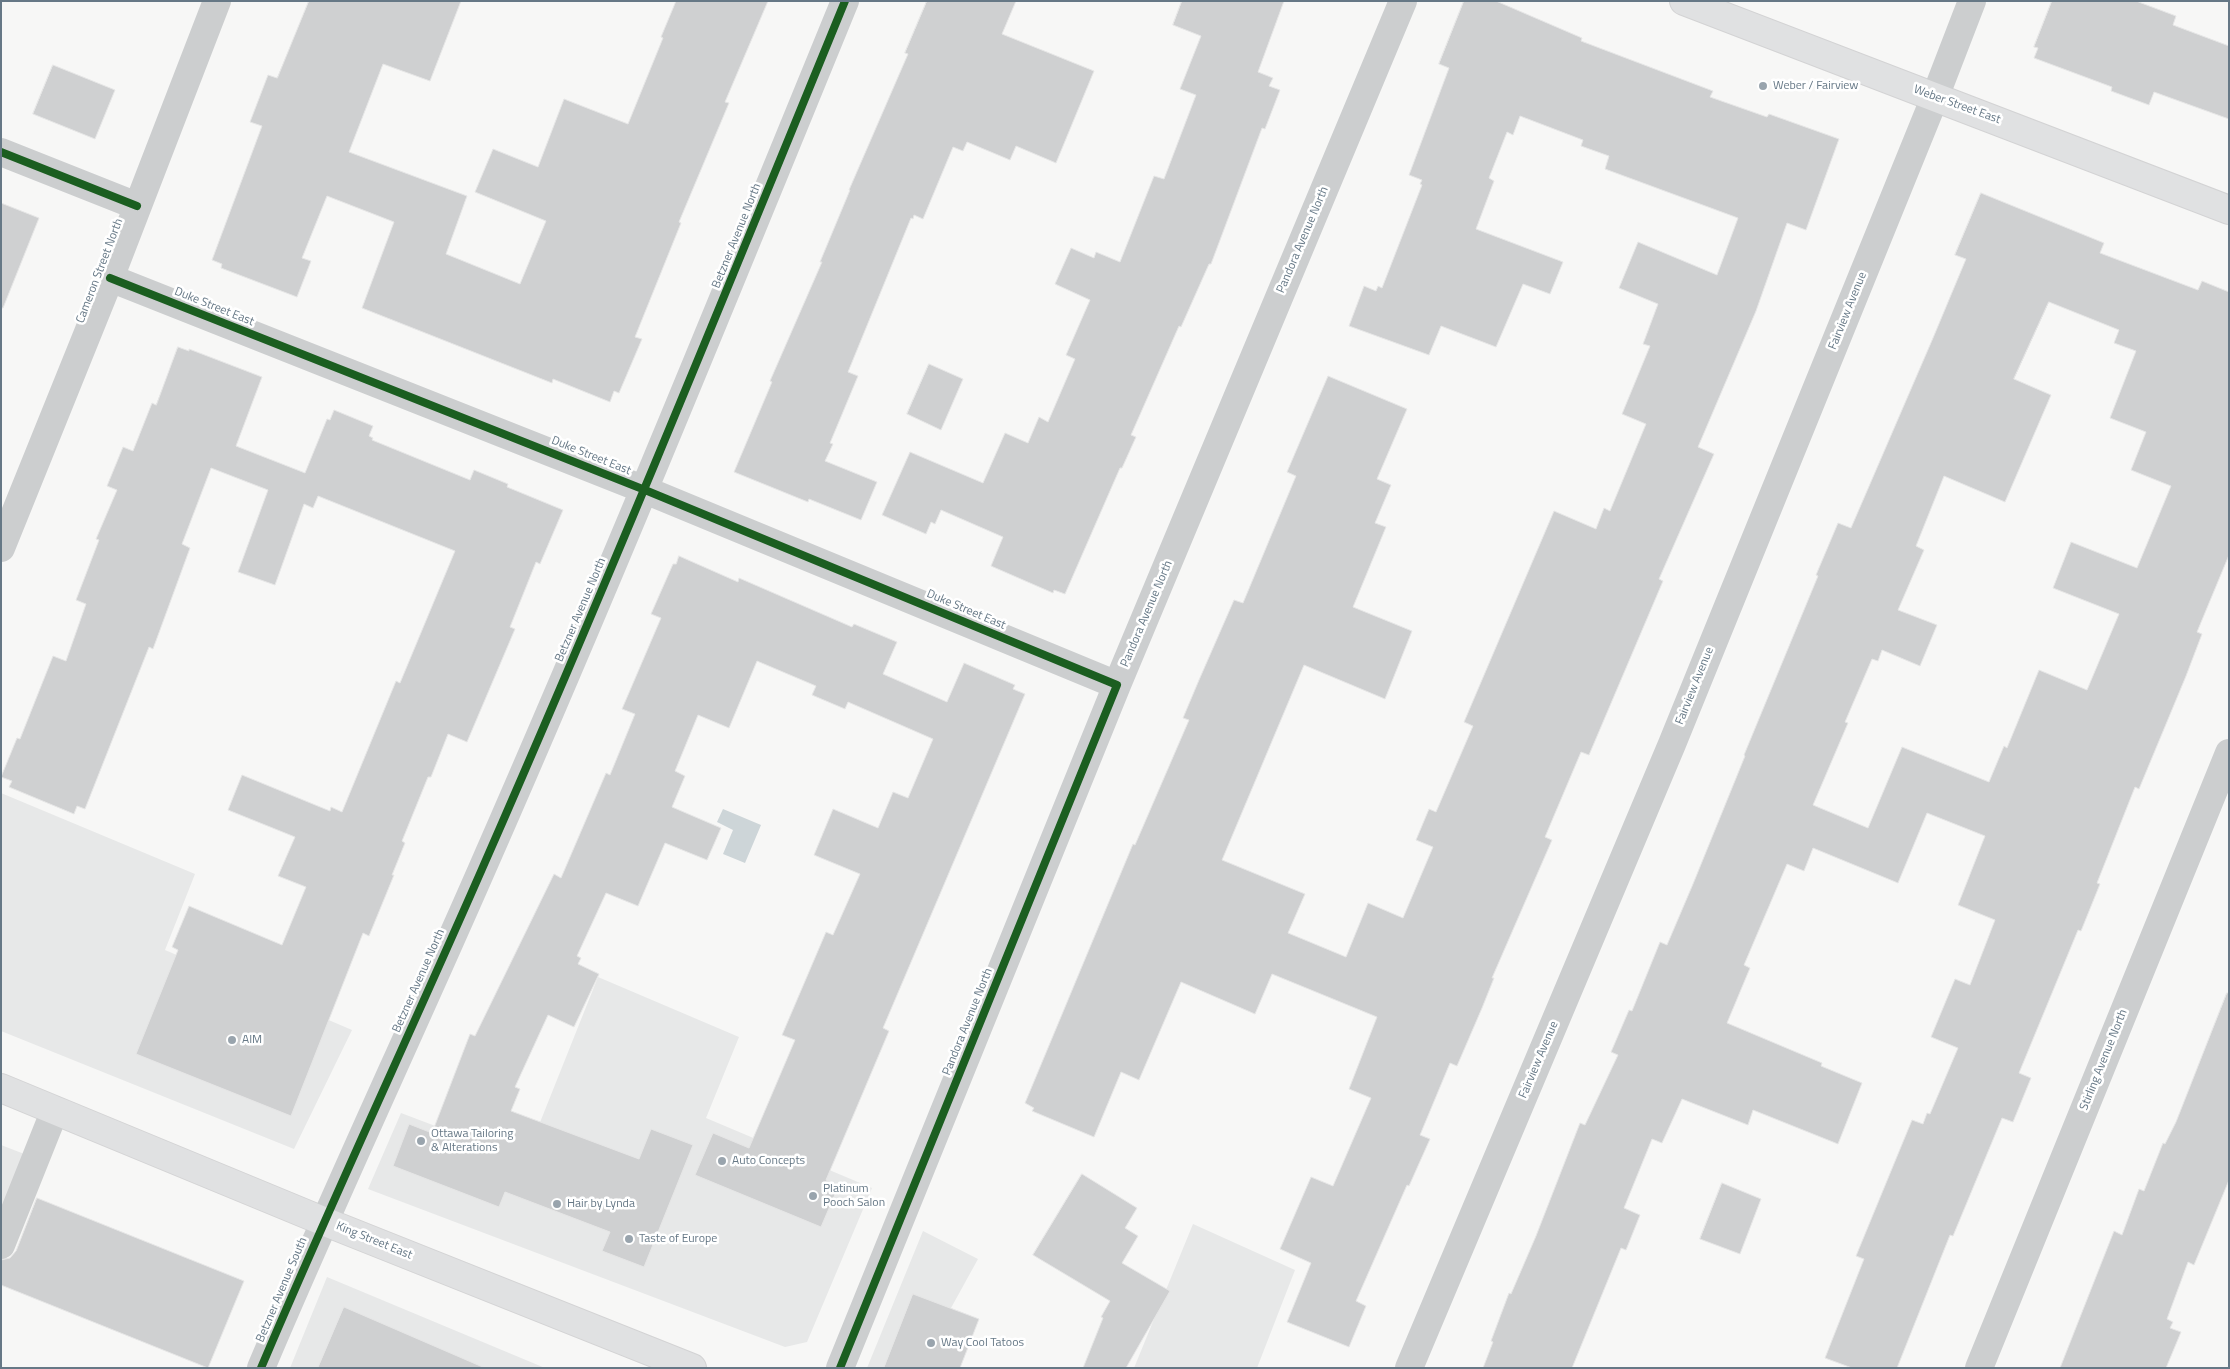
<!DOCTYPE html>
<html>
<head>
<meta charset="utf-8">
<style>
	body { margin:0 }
	#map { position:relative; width:2230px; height:1369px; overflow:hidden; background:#f7f7f6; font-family:"Titillium Web",sans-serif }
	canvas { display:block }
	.frame { position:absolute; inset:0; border:2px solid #667886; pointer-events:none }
</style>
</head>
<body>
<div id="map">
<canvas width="2230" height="1369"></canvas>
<div class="frame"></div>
</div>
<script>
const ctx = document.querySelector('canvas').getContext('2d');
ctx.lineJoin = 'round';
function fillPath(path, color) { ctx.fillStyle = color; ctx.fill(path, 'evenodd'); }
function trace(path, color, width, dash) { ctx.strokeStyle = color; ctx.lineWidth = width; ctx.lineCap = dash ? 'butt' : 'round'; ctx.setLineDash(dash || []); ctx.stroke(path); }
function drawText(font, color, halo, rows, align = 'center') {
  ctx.font = font + ' "Titillium Web",sans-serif'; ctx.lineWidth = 5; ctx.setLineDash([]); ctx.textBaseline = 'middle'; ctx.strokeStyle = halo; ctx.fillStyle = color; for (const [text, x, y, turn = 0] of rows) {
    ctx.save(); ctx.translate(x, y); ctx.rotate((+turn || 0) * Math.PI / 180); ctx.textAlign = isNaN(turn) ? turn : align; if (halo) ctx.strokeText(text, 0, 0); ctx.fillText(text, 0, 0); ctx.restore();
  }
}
const built = new Path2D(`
	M 1,793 L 195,874 L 165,950 L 352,1030 L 294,1149 L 1,1031 Z
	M 598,977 L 739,1037 L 706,1118 L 872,1188 L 807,1342 L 785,1347 L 368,1189 L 401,1113 L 525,1160 Z
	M 1,1145 L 45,1162 L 1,1272 Z
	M 1193,1224 L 1295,1270 L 1257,1368 L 1134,1368 Z
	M 923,1231 L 978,1259 L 951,1308 L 979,1319 L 960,1368 L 867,1368 Z
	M 327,1277 L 545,1368 L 290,1368 Z`);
const water = new Path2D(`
	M 723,809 L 761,825 L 745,863 L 723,854 L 733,830 L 717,822 Z`);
const building = new Path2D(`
	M 309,1 L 461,1 L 430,81 L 383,64 L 349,152 L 467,196 L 446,254 L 520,284 L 546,221 L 475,192 L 493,149 L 538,167 L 564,99 L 628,124 L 663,38 L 661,37 L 676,1 L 768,1 L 725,102 L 729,103 L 679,222 L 681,223 L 635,337 L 642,339 L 619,393 L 614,391 L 610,402 L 553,379 L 552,383 L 362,308 L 394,222 L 327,196 L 302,258 L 311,261 L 297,297 L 221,268 L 222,264 L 212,260 L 262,126 L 250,122 L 268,75 L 277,78 Z
	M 927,1 L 1016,1 L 1002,34 L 1094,71 L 1056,163 L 1016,146 L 1010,160 L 967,142 L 963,151 L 953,147 L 923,219 L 914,215 L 913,219 L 911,218 L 848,372 L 858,376 L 830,443 L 833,444 L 825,461 L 877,482 L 861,520 L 809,499 L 808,502 L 734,472 L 772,382 L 770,381 L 822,262 L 820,262 L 850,190 L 849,190 L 908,54 L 905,53 Z
	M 1182,1 L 1284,1 L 1258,72 L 1273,78 L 1269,86 L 1280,90 L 1265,129 L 1262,128 L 1211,264 L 1209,264 L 1181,327 L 1179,326 L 1131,435 L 1136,437 L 1122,468 L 1120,468 L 1065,594 L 1054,590 L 1053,593 L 991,566 L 1003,537 L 941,510 L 935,524 L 931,522 L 926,534 L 882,515 L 910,452 L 983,483 L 1005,433 L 1028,443 L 1039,417 L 1048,422 L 1075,359 L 1066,355 L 1090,300 L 1055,284 L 1071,248 L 1094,258 L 1096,252 L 1120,262 L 1154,176 L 1164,179 L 1196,95 L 1180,89 L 1201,36 L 1173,25 Z
	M 1464,1 L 1496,1 L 1582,38 L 1581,41 L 1713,91 L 1710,97 L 1767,117 L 1769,114 L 1839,139 L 1806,230 L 1787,223 L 1756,311 L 1698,447 L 1714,454 L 1659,579 L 1663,581 L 1589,755 L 1581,752 L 1545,837 L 1552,840 L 1492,978 L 1494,978 L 1482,1008 L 1457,1066 L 1450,1063 L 1420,1135 L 1430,1139 L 1409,1186 L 1407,1185 L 1356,1301 L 1366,1306 L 1349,1347 L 1287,1322 L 1311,1263 L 1280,1249 L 1311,1177 L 1333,1186 L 1371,1098 L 1349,1089 L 1377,1017 L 1272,974 L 1255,1014 L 1181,982 L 1139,1080 L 1121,1072 L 1094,1137 L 1032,1111 L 1034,1108 L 1025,1103 L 1133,844 L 1135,845 L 1189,720 L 1183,718 L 1199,680 L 1234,600 L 1243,603 L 1296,476 L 1287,472 L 1328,376 L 1407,409 L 1377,479 L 1391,485 L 1375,523 L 1386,527 L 1353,607 L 1412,631 L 1385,699 L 1304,665 L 1222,860 L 1305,894 L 1288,933 L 1346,957 L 1368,903 L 1403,918 L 1433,847 L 1416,840 L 1429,809 L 1436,812 L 1473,726 L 1464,722 L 1554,511 L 1596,529 L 1604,508 L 1610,511 L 1646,424 L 1622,414 L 1650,346 L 1643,344 L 1658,304 L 1619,288 L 1638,242 L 1717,275 L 1738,218 L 1605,169 L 1609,156 L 1581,146 L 1583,140 L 1520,116 L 1513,135 L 1507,132 L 1489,178 L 1494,181 L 1476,229 L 1563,262 L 1550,294 L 1523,284 L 1496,347 L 1441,326 L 1429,355 L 1349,326 L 1364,286 L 1376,291 L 1378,286 L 1382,288 L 1422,185 L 1420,184 L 1422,180 L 1409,175 L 1449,68 L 1439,64 Z
	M 2052,1 L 2136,1 L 2176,16 L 2173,25 L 2229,46 L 2229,119 L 2154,92 L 2149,105 L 2111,91 L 2112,87 L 2034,58 L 2038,48 L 2034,47 Z
	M 53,65 L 115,90 L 95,139 L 33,114 Z
	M 1981,193 L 2104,243 L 2100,253 L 2198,290 L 2202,281 L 2229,292 L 2229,555 L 2197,632 L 2202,634 L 2186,676 L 2139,789 L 2135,787 L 2097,883 L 2100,884 L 2081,931 L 2078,930 L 2019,1073 L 2031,1078 L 2013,1122 L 2002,1118 L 1953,1236 L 1950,1235 L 1897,1368 L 1852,1368 L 1825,1358 L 1864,1259 L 1856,1256 L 1912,1120 L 1923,1124 L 1927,1113 L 1930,1114 L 1958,1048 L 1931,1037 L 1955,979 L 1970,985 L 1995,920 L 1958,905 L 1985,836 L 1927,813 L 1898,883 L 1813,848 L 1804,871 L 1787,864 L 1744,965 L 1750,968 L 1727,1023 L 1822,1063 L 1821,1066 L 1862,1083 L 1838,1144 L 1753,1110 L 1748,1125 L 1682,1099 L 1662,1143 L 1652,1139 L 1624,1208 L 1640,1215 L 1626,1250 L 1621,1248 L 1572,1368 L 1483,1368 L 1493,1342 L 1491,1341 L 1509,1293 L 1511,1294 L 1536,1236 L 1580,1123 L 1585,1125 L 1618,1055 L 1611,1052 L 1629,1010 L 1632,1011 L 1660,942 L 1667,945 L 1693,884 L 1745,756 L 1744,755 L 1818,576 L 1816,575 L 1838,523 L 1851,528 L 1933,338 L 1966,259 L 1955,255 ZM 2049,302 L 2119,330 L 2114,343 L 2136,351 L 2110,418 L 2146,432 L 2131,470 L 2171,486 L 2137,568 L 2071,542 L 2053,588 L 2119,614 L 2087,690 L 2039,670 L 2007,748 L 2004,746 L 1989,782 L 1902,747 L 1868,828 L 1813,805 L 1848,723 L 1845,722 L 1872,659 L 1878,661 L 1882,650 L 1920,666 L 1937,625 L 1898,610 L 1924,550 L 1916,546 L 1944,476 L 2005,502 L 2051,395 L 2014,379 Z
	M 1,203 L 39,218 L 3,308 L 1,308 Z
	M 178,347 L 189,351 L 189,349 L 262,377 L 236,446 L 305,473 L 327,419 L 330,420 L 334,410 L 373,426 L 369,436 L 373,438 L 372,440 L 470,480 L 474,470 L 508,484 L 507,487 L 563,510 L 540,564 L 536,562 L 510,627 L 515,629 L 467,742 L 448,734 L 431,777 L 428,777 L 402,841 L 405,843 L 392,875 L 394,875 L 369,936 L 363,933 L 291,1116 L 136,1054 L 178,950 L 172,947 L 189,906 L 282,945 L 306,887 L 278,876 L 295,837 L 228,810 L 242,775 L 330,811 L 331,807 L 342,812 L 396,681 L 400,683 L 455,551 L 318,496 L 313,508 L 304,504 L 275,585 L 238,572 L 268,490 L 211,468 L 182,544 L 190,548 L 153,649 L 149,647 L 85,809 L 77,806 L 74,814 L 9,787 L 12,781 L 1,777 L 17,738 L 20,739 L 53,656 L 66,661 L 86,604 L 76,600 L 99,540 L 96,539 L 117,490 L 107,486 L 123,447 L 133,451 L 152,403 L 156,405 Z
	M 929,364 L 963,379 L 941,430 L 907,414 Z
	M 679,556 L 738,582 L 739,578 L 852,627 L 854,624 L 897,642 L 883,674 L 947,702 L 964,663 L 1015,685 L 1013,689 L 1025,694 L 883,1028 L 889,1031 L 826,1180 L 839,1185 L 821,1227 L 695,1175 L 713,1133 L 749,1148 L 795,1040 L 782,1035 L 826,932 L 833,935 L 860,874 L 814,855 L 833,809 L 878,828 L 893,792 L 908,798 L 933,739 L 848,702 L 845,709 L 812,695 L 816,686 L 757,661 L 729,728 L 698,715 L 675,771 L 685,776 L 672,807 L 721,828 L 707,860 L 665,843 L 638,906 L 606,893 L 577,956 L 581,958 L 578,964 L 599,974 L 574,1027 L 548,1015 L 515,1087 L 520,1089 L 511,1111 L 639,1159 L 651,1129 L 693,1145 L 644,1267 L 602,1251 L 610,1232 L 505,1192 L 499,1207 L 393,1166 L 409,1124 L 432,1133 L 470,1034 L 475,1036 L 554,874 L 561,878 L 606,773 L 610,775 L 635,714 L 622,709 L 661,618 L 651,614 L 673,564 L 676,564 Z
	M 2227,993 L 2229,993 L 2229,1180 L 2194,1265 L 2188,1262 L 2167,1319 L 2173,1322 L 2170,1328 L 2181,1332 L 2166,1368 L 2060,1368 L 2114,1231 L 2122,1235 L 2139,1189 L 2144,1191 L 2163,1143 L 2165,1144 L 2176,1122 Z
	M 1082,1174 L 1137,1208 L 1125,1228 L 1138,1236 L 1122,1263 L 1170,1291 L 1126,1368 L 1083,1368 L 1103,1318 L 1101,1317 L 1110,1301 L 1033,1255 Z
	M 1722,1183 L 1761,1199 L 1740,1254 L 1700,1239 Z
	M 37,1198 L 244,1281 L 208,1368 L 1,1285 L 1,1260 L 10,1258 L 16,1251 Z
	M 913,1294 L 979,1319 L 960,1368 L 884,1368 Z
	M 344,1307 L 485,1368 L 318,1368 Z`);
const minor = new Path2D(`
	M 1,152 L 137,206
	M 110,278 L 645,490 L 1117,685
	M 1,548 L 110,278 L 217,1
	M 1,1245 L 55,1110
	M 261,1368 C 332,1200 409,1036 482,869 C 608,582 726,292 845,1
	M 840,1368 L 1117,685 L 1403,1
	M 1409,1368 L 1672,744 L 1935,97 L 1972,1
	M 1979,1368 L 2229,753`);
const major = new Path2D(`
	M 1684,1 L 2229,210
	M 1,1088 L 323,1221 L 692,1368`);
const cycleway = new Path2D(`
	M 1,152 L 137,206
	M 110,278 L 645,490 L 1117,685 L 840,1368
	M 261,1368 C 332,1200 409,1036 482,869 C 608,582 726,292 845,1`);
const markers = [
	[1763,86,5,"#99a4ad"],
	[232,1040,5,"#99a4ad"],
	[421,1141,5,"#99a4ad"],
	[722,1161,5,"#99a4ad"],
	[813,1196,5,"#99a4ad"],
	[557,1204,5,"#99a4ad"],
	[629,1239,5,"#99a4ad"],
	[931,1343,5,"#99a4ad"]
];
const poiNames = [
	["Weber / Fairview",1773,86],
	["AIM",242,1040],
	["Ottawa Tailoring",431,1134],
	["& Alterations",431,1148],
	["Auto Concepts",732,1161],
	["Platinum",823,1189],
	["Pooch Salon",823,1203],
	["Hair by Lynda",567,1204],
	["Taste of Europe",639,1239],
	["Way Cool Tatoos",941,1343]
];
const streetNames = [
	["Weber Street East",1957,105,20],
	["Betzner Avenue North",737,236,-68],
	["Pandora Avenue North",1303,240,-67],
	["Cameron Street North",100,271,-69],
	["Duke Street East",214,307,22],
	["Fairview Avenue",1848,311,-68],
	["Duke Street East",591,456,22],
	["Betzner Avenue North",581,610,-67],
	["Duke Street East",966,610,23],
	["Pandora Avenue North",1147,614,-67],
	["Fairview Avenue",1695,686,-68],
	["Betzner Avenue North",419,981,-66],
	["Pandora Avenue North",968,1022,-68],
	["Fairview Avenue",1539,1060,-67],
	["Stirling Avenue North",2104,1060,-68],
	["King Street East",374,1241,22],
	["Betzner Avenue South",282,1290,-67]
];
fillPath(built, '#e7e8e8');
fillPath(water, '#cdd5d8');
fillPath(building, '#cfd0d1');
trace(building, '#e6e6e6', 1);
trace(major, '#d3d3d4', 30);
trace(minor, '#cccecf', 28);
trace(major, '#e0e1e2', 28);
trace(cycleway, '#1b5e20', 8);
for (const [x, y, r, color] of markers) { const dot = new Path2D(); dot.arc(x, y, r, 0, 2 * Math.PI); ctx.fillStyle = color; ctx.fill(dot); trace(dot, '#fff', 2); }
drawText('12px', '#667886', '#fff', poiNames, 'left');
drawText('12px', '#667886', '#fff', streetNames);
</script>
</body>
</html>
